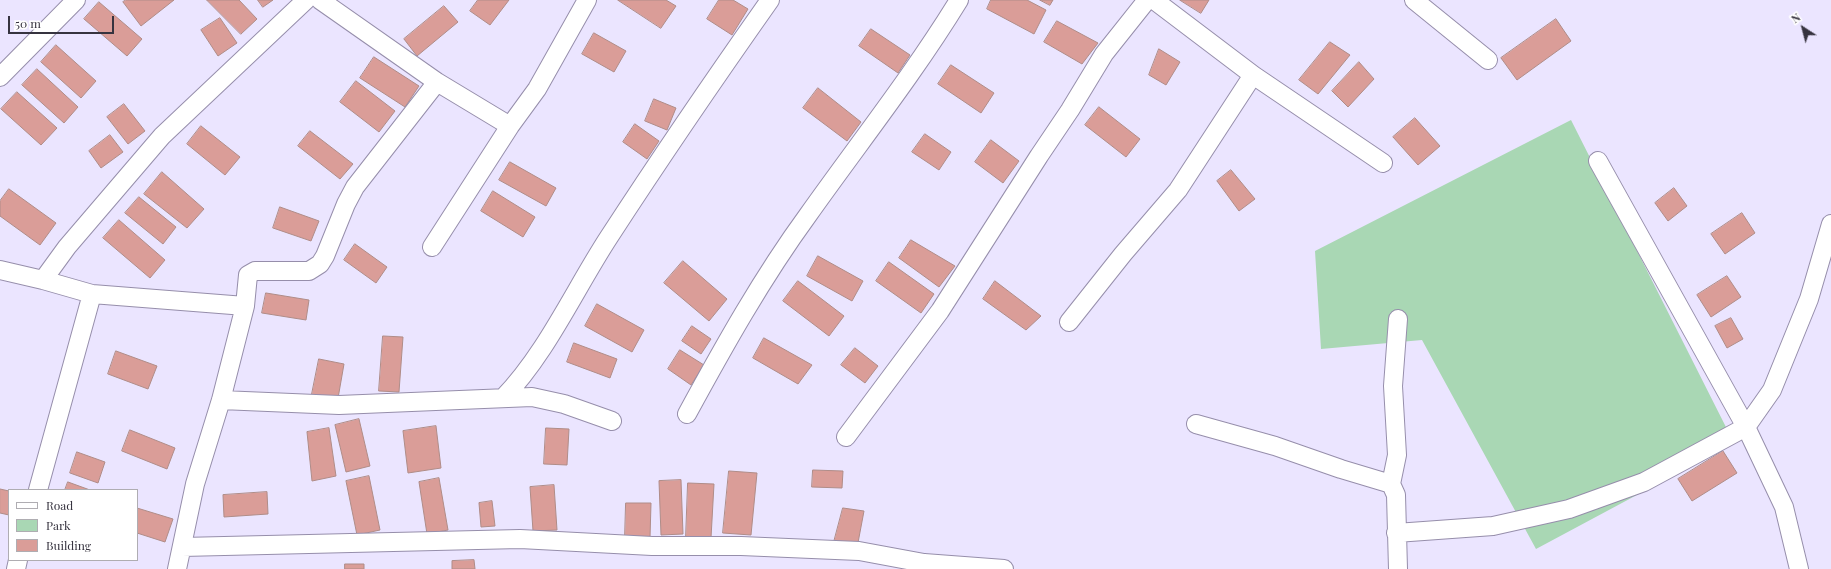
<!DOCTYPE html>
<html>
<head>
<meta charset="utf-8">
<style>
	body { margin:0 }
	#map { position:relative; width:1831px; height:569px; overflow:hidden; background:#ebe5ff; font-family:"Playfair Display",serif }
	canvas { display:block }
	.legend { position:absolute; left:8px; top:489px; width:130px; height:72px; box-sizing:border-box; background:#fff; border:1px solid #afadb2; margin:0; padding:5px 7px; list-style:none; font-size:12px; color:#36333f }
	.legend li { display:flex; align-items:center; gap:8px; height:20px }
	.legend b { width:20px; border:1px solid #afadb2 }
	.north { position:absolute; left:1783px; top:8px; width:40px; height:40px; -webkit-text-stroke:3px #fff; paint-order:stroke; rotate:324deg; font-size:11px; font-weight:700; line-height:16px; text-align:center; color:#36333f }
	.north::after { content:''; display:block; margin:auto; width:14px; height:18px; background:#36333f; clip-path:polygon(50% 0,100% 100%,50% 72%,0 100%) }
	.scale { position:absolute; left:8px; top:16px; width:106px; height:18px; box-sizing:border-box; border:2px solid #36333f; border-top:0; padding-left:5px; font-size:12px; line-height:14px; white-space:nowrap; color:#36333f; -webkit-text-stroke:3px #fff; paint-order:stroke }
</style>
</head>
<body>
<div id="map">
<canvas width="1831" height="569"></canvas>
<ul class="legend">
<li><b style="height:5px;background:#fff"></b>Road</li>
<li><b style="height:11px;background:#a9d7b4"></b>Park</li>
<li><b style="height:11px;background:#da9d98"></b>Building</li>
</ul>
<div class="north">N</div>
<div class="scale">50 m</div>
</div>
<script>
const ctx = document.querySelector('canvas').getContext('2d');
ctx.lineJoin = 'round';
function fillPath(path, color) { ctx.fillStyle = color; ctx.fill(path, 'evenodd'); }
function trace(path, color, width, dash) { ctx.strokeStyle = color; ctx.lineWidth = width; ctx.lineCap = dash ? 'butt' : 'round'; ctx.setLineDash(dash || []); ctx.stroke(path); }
const green = new Path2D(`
	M 1571,120 L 1734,443 L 1536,549 L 1422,340 L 1321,349 L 1315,251 Z`);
const building = new Path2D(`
	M 126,0 L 174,0 L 141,26 L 123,2 Z
	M 207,0 L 239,0 L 257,19 L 241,34 Z
	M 258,0 L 273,0 L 263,7 Z
	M 478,0 L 509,0 L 490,25 L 470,11 Z
	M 618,0 L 666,0 L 676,6 L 661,28 Z
	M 719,0 L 733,0 L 748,9 L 732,35 L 707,19 Z
	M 991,0 L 1027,0 L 1046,10 L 1034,34 L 987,9 Z
	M 1040,0 L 1053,0 L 1050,5 Z
	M 1180,0 L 1209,0 L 1201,13 Z
	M 99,2 L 142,39 L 127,56 L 84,19 Z
	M 444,6 L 458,22 L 417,56 L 404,39 Z
	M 220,18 L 237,43 L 218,56 L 201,30 Z
	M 1556,19 L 1571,41 L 1517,80 L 1501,58 Z
	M 1057,21 L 1098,43 L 1082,64 L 1044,42 Z
	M 871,29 L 910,55 L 898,73 L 859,46 Z
	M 594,33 L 626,51 L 614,72 L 582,54 Z
	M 1330,42 L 1350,55 L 1318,94 L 1299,80 Z
	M 56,45 L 96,81 L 81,98 L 41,62 Z
	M 1159,49 L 1180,62 L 1166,85 L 1149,75 Z
	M 374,57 L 419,86 L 405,107 L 360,78 Z
	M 1359,62 L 1374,79 L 1348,107 L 1332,91 Z
	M 951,65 L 994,93 L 981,113 L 938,84 Z
	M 37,69 L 78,107 L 64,123 L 22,85 Z
	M 356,81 L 395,111 L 379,132 L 340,102 Z
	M 818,88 L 861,122 L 847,141 L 803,108 Z
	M 17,92 L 57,128 L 41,145 L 1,109 Z
	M 654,99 L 676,108 L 667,130 L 645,121 Z
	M 124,104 L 145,131 L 128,144 L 107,117 Z
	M 1099,107 L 1140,139 L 1126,157 L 1085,125 Z
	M 1415,118 L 1440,146 L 1418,165 L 1393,137 Z
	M 635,124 L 659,141 L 647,159 L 623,142 Z
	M 201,126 L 240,157 L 225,175 L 187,144 Z
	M 310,131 L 353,164 L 340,179 L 298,146 Z
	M 925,134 L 951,152 L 939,170 L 912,152 Z
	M 110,135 L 123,152 L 101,168 L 89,151 Z
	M 991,140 L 1019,161 L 1003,183 L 975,162 Z
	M 510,162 L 556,188 L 546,206 L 499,180 Z
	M 1231,170 L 1255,199 L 1239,211 L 1217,181 Z
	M 162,172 L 204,209 L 187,228 L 144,194 Z
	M 1674,188 L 1687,206 L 1668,221 L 1655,203 Z
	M 9,189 L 56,223 L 40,245 L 0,216 L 0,201 Z
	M 493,191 L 535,217 L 523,237 L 481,211 Z
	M 139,197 L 176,227 L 163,244 L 125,213 Z
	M 280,207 L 319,221 L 311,241 L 273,228 Z
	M 1742,213 L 1755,233 L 1725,254 L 1711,234 Z
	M 119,220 L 165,260 L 150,278 L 103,238 Z
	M 911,240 L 955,266 L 939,287 L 899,258 Z
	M 355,244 L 387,267 L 376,283 L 344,260 Z
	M 818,256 L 863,281 L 852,301 L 807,276 Z
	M 683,261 L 727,299 L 709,321 L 664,283 Z
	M 889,262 L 934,294 L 921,313 L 876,281 Z
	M 1727,276 L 1741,297 L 1711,317 L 1697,295 Z
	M 798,281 L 844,316 L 829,336 L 783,301 Z
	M 995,281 L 1041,316 L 1026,330 L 983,299 Z
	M 266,293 L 309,300 L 306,320 L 262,313 Z
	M 597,304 L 644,330 L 632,352 L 585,326 Z
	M 1731,318 L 1743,339 L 1727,348 L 1715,326 Z
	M 692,326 L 711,339 L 701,354 L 682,341 Z
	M 383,336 L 403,337 L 399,392 L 379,391 Z
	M 764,338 L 812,365 L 798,384 L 753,358 Z
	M 574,343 L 617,359 L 610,378 L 567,362 Z
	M 855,348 L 878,366 L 865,383 L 841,365 Z
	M 680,350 L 704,365 L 691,385 L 668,369 Z
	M 116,351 L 157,366 L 148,389 L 108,374 Z
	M 319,359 L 344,364 L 337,404 L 311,399 Z
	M 359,419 L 370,466 L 346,472 L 335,425 Z
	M 436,426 L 441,468 L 408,473 L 403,431 Z
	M 329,428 L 336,476 L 312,481 L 307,432 Z
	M 546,428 L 569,429 L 567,465 L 544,464 Z
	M 130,430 L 175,448 L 167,469 L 122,451 Z
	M 1723,451 L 1737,473 L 1692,501 L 1678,479 Z
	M 77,452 L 105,462 L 98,483 L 70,473 Z
	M 813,470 L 843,471 L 842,488 L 812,487 Z
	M 729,471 L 757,473 L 751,535 L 723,533 Z
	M 369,476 L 380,530 L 357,535 L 346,481 Z
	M 439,478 L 448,530 L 427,534 L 419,482 Z
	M 681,480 L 683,534 L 661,535 L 659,481 Z
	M 68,482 L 90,490 L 65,490 Z
	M 688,483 L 714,484 L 711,538 L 686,537 Z
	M 554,485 L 557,530 L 533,531 L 530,487 Z
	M 0,489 L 9,491 L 9,515 L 0,513 Z
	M 267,492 L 268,514 L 224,517 L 223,495 Z
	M 492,501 L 495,526 L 481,527 L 479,503 Z
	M 626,503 L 651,503 L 650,538 L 625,537 Z
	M 137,508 L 173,519 L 165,542 L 137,533 Z
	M 843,508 L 864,511 L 857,548 L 834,542 Z
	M 474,560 L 475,569 L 452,569 L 452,561 Z
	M 345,564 L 364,564 L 364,569 L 345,569 Z`);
const minor = new Path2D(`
	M 320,0 L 437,82 L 510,126
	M 1414,0 L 1488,60
	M 1253,75 L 1383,163
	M 0,77 L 76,0
	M 1598,161 L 1746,427 L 1784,507 L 1799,569
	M 432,247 L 510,126 L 537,89 L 587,0
	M 0,270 L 43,280 L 92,294 L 245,306
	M 43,280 L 67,247 L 162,136 L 306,0
	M 1069,322 L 1123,254 L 1178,190 L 1253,75 L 1154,0
	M 503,398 C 546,354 575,289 609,237 C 661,157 715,78 770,0
	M 221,400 L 339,405 L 532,397 L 564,404 L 612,421
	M 687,414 C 724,346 762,278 808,215 C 859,143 913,75 959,0
	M 1196,424 L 1275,446 L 1341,469 L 1391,484 L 1396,495 L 1398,569
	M 846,437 L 940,311 L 1039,156 L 1070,110 L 1104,54 L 1147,0
	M 1391,484 L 1397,455 L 1393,386 L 1398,319
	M 38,490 L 92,294
	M 1396,533 L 1493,526 L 1569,509 L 1644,482 L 1746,427 L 1772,390 L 1809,299 L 1831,224
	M 182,547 L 520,539 L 652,546 L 741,546 L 859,551 L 924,563 L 1004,569
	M 16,569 L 18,560
	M 177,569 L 195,484 L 221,400 L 245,306 L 248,275 L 255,271 L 309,271 L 320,264 L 325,256 L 346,204 L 355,187 L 437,82`);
fillPath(green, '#a9d7b4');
fillPath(building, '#da9d98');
trace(building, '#af8c88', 1);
trace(minor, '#968eab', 20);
trace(minor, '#fff', 18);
</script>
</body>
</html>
